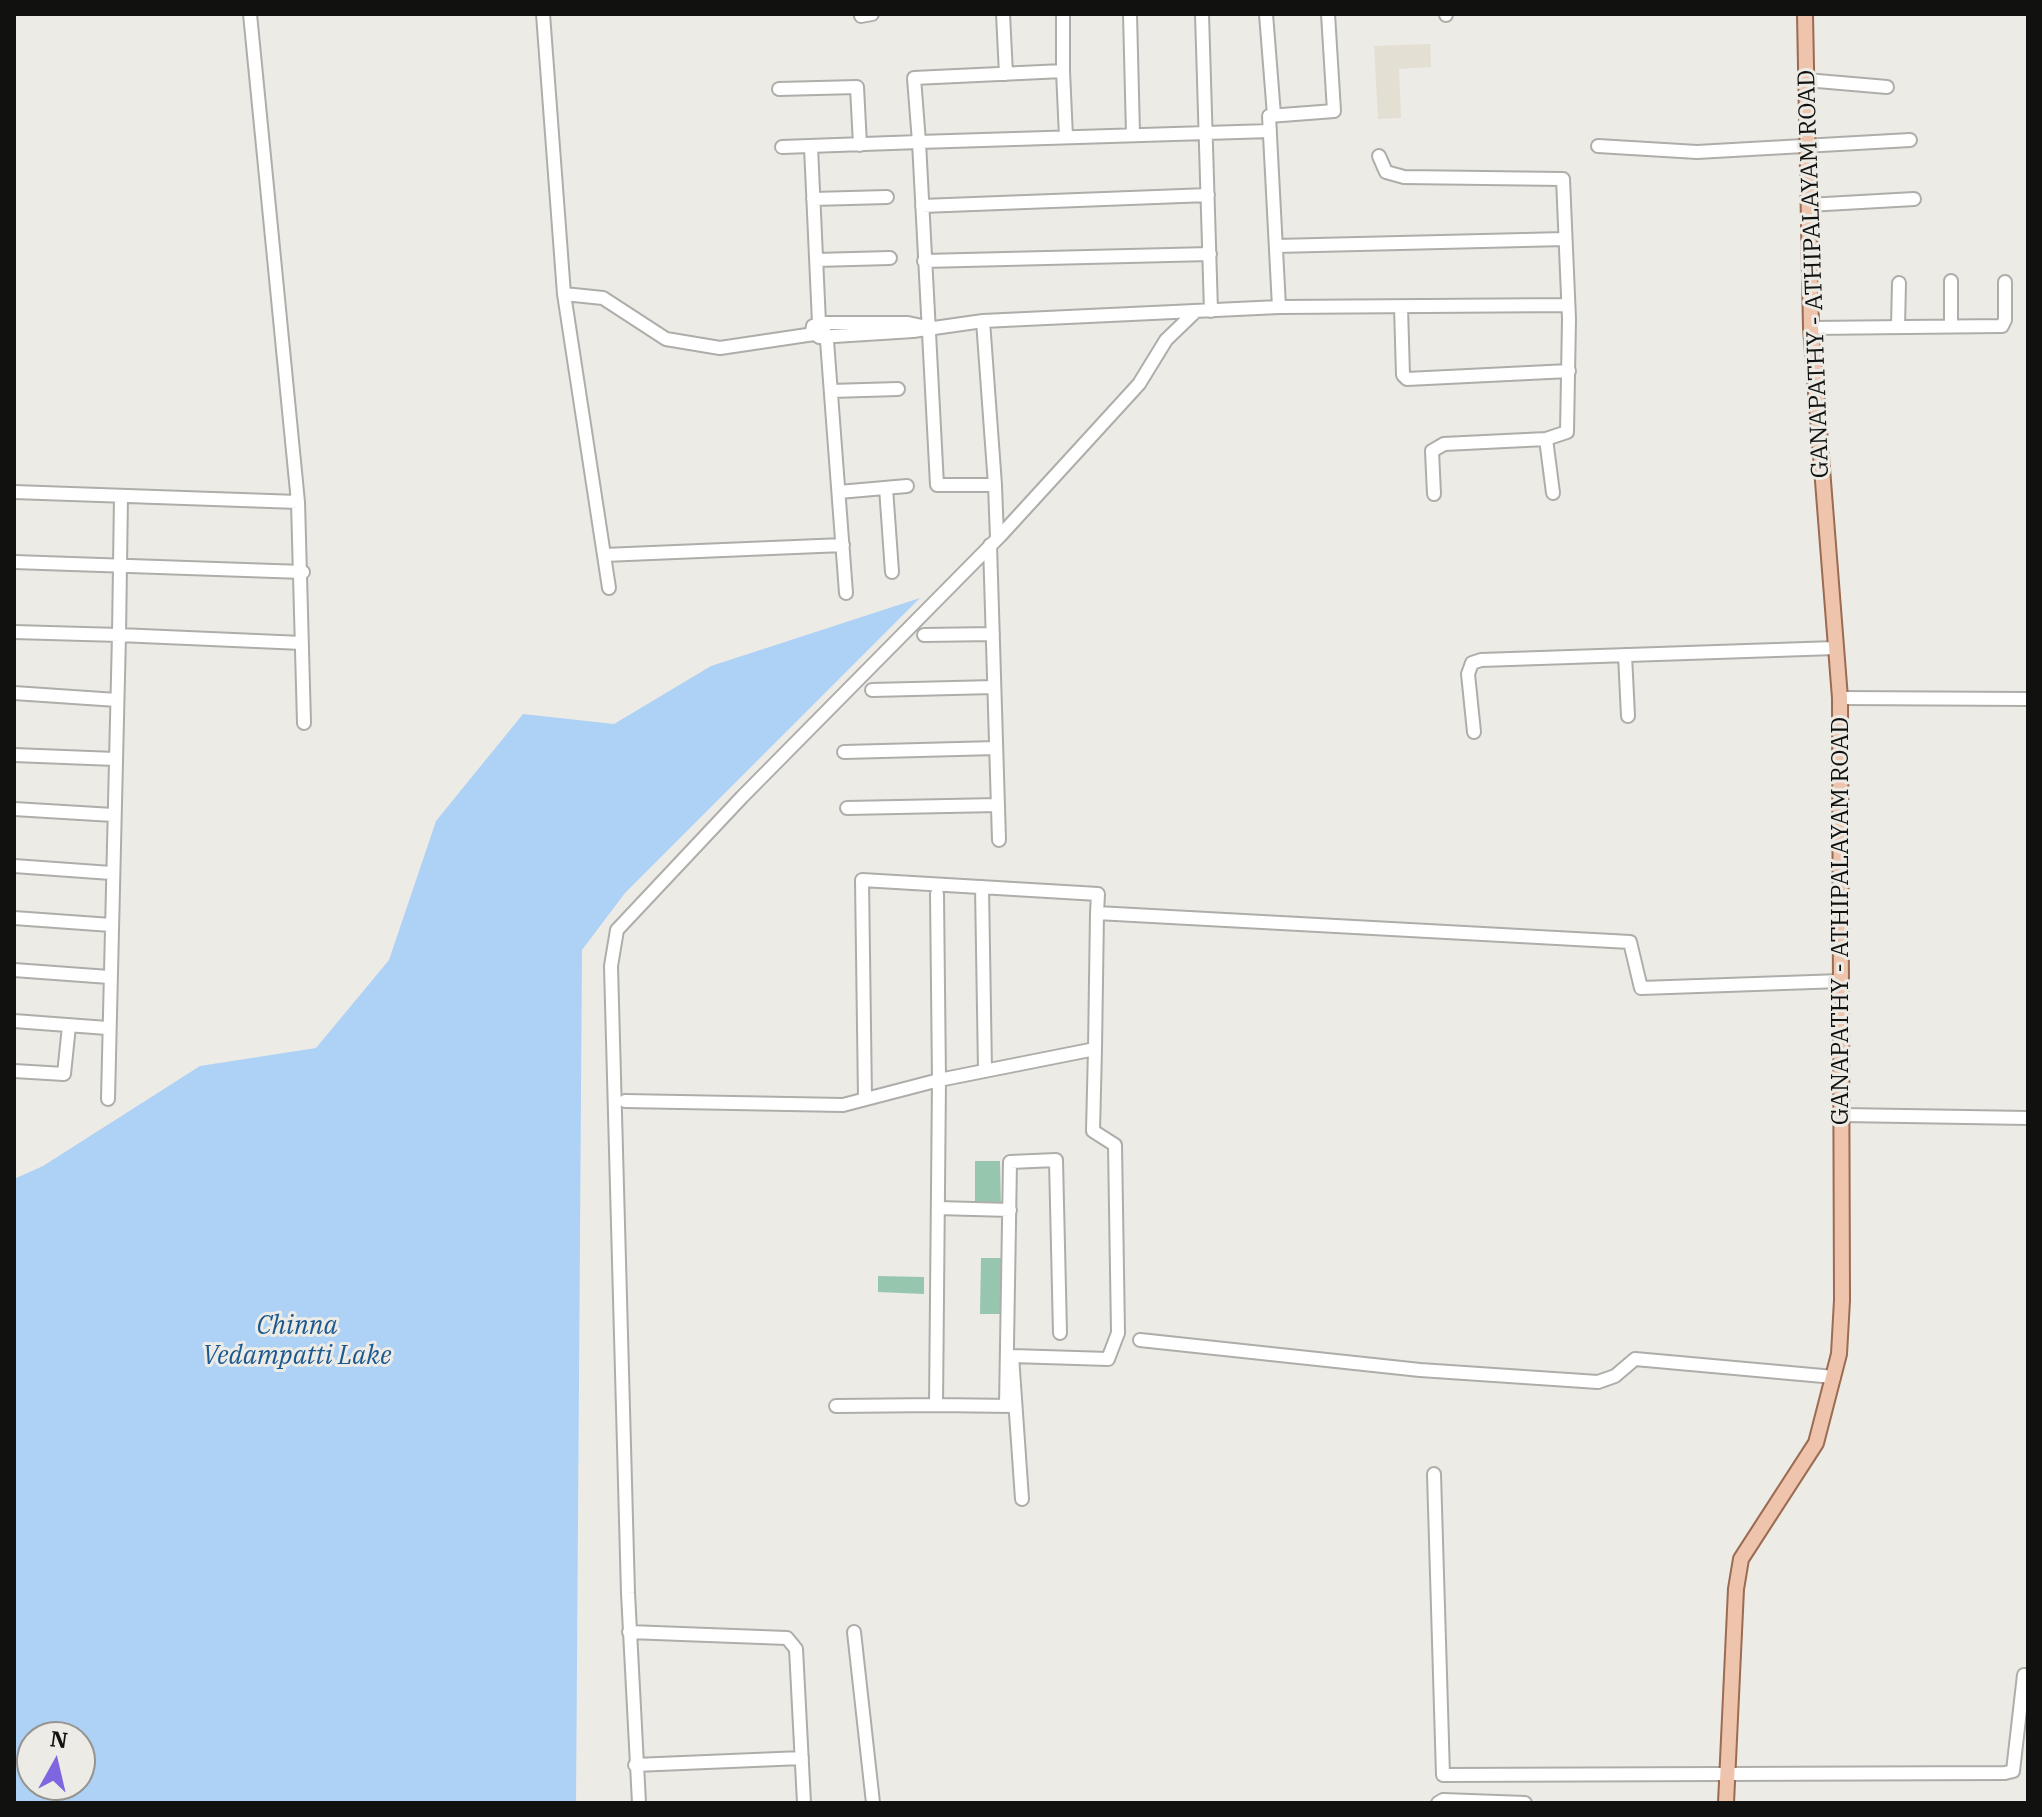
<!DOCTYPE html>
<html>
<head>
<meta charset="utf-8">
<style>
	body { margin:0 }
	#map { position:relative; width:2042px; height:1817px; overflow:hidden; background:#edebe6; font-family:"IBM Plex Serif",serif }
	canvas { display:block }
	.frame { position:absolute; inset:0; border:16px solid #11110f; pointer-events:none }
	.north { position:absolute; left:16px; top:1721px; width:80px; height:80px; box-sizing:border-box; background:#edebe6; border:2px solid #959490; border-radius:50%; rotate:8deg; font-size:22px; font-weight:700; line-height:32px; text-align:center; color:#11110f }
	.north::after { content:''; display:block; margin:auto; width:28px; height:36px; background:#8065e1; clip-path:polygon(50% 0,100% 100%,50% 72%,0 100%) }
</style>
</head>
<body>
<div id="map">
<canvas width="2042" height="1817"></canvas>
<div class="frame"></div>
<div class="north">N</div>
</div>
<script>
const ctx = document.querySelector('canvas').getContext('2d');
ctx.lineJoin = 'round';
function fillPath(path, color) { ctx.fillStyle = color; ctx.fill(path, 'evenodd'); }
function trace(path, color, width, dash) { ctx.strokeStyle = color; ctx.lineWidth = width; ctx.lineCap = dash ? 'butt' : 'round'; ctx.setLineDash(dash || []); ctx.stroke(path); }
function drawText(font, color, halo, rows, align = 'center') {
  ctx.font = font + ' "IBM Plex Serif",serif'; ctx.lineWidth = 6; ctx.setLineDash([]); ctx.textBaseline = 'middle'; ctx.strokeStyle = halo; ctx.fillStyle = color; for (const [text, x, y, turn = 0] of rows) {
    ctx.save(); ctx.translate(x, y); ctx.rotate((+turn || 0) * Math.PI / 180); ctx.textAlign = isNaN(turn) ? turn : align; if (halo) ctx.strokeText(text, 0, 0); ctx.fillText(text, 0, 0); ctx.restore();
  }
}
const built = new Path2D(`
	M 1430,44 L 1431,67 L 1399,69 L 1401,118 L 1378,119 L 1374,46 Z`);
const green = new Path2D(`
	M 975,1161 L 1000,1161 L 1001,1208 L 975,1207 Z
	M 981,1258 L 1002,1258 L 1002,1314 L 980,1314 Z
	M 878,1276 L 924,1277 L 924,1294 L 878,1292 Z`);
const water = new Path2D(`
	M 920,598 L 625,893 L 582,950 L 576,1803 L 14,1803 L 14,1179 L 43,1166 L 200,1066 L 316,1048 L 389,960 L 436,821 L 523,714 L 614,724 L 711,666 ZM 32,1737 L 80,1737 L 80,1785 L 32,1785 Z`);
const minor = new Path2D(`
	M 250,14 L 298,502 L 304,723
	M 543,14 L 564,294 L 609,588
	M 1003,14 L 1006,74
	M 1063,14 L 1063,71 L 914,78 L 919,142 L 1270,131
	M 1130,14 L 1133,134
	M 1202,14 L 1211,311
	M 1266,14 L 1274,115
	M 1446,14 L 1446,15
	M 861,16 L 872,14
	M 1063,71 L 1066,137
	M 1806,80 L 1887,87
	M 779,89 L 857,87 L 860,145
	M 1598,146 L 1697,152 L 1910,140
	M 782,147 L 919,142 L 937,485 L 995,485 L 983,321 L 1279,307 L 1269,116 L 1334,111 L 1328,14
	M 811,147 L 819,323
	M 1379,156 L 1386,172 L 1404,177 L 1563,179 L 1569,319 L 1567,432 L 1546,439 L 1444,444 L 1432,451 L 1434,494
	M 813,199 L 887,197
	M 1808,205 L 1914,199
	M 922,206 L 1208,195
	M 1276,246 L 1565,239
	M 816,260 L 890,258
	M 924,261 L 1210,254
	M 1951,281 L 1951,326
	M 564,294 L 603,298 L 666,339 L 720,348 L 814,334
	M 1279,307 L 1568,305
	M 1401,307 L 1403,375 L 1407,379 L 1569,371
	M 822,323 L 908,323 L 922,326
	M 1898,327 L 1899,283
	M 1811,328 L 2002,326 L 2005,320 L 2005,282
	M 825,334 L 822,323 L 813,326 L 812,331 L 819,337 L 913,331 L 983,321
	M 822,336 L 827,341 L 846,593
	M 831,391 L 898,389
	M 1546,439 L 1553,493
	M 995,485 L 997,538
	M 886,488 L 892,572
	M 14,492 L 298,502
	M 839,492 L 907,486
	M 990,545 L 999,840
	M 604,555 L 843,545
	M 14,562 L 303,572
	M 14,632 L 119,635 L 121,496
	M 924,635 L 993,634
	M 1625,655 L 1628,716
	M 872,690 L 994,687
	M 14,693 L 117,700
	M 1840,698 L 2028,699
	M 1474,732 L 1468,674 L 1472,663 L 1481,660 L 1835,648
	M 844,752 L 996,748
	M 14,755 L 115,759
	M 847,808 L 998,805
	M 14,809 L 113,815
	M 14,866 L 111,873
	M 982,887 L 985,1071
	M 14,918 L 111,925
	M 14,970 L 109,977
	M 14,1021 L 107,1028
	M 14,1071 L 64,1074 L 69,1026
	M 108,1099 L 119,635 L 302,643
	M 865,1099 L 862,880 L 1098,894 L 1097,913
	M 625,1101 L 843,1105 L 939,1080 L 937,894
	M 1843,1115 L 2028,1118
	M 938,1208 L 1010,1210
	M 1140,1340 L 1420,1370 L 1598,1382 L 1615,1376 L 1635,1359 L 1834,1377
	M 936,1405 L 1013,1406
	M 836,1406 L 936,1405 L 939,1080 L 1095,1049 L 1097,913 L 1630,942 L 1641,988 L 1841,981
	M 1006,1406 L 1010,1162 L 1056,1160 L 1060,1333
	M 1434,1474 L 1443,1775 L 2005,1773 L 2013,1771 L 2024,1675
	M 1022,1499 L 1012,1356 L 1108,1359 L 1118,1333 L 1115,1145 L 1093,1131 L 1095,1049
	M 629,1632 L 787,1638 L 796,1649 L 804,1803
	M 854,1632 L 873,1803
	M 635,1765 L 802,1758
	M 639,1803 L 628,1593 L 611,966 L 617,930 L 742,797 L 1000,536 L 1139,384 L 1166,340 L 1195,312
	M 1438,1803 L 1443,1800 L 1525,1803`);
const major = new Path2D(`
	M 1726,1803 L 1736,1589 L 1741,1559 L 1816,1443 L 1839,1354 L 1842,1300 L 1840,698 L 1811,328 L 1805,14`);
const streetNames = [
	["GANAPATHY - ATHIPALAYAM ROAD",1814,274,-92],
	["GANAPATHY - ATHIPALAYAM ROAD",1841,921,-90]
];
const waterNames = [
	["Chinna",297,1326],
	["Vedampatti Lake",297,1356]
];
fillPath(built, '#e3dfd3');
fillPath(green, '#96c6ad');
fillPath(water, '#aed1f6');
trace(minor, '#afada9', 16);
trace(major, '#9b6b52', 18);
trace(minor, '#fff', 12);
trace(major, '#efc4ad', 14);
drawText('24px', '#11110f', '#edebe6', streetNames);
drawText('italic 26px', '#1b5890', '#edebe6', waterNames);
</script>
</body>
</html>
